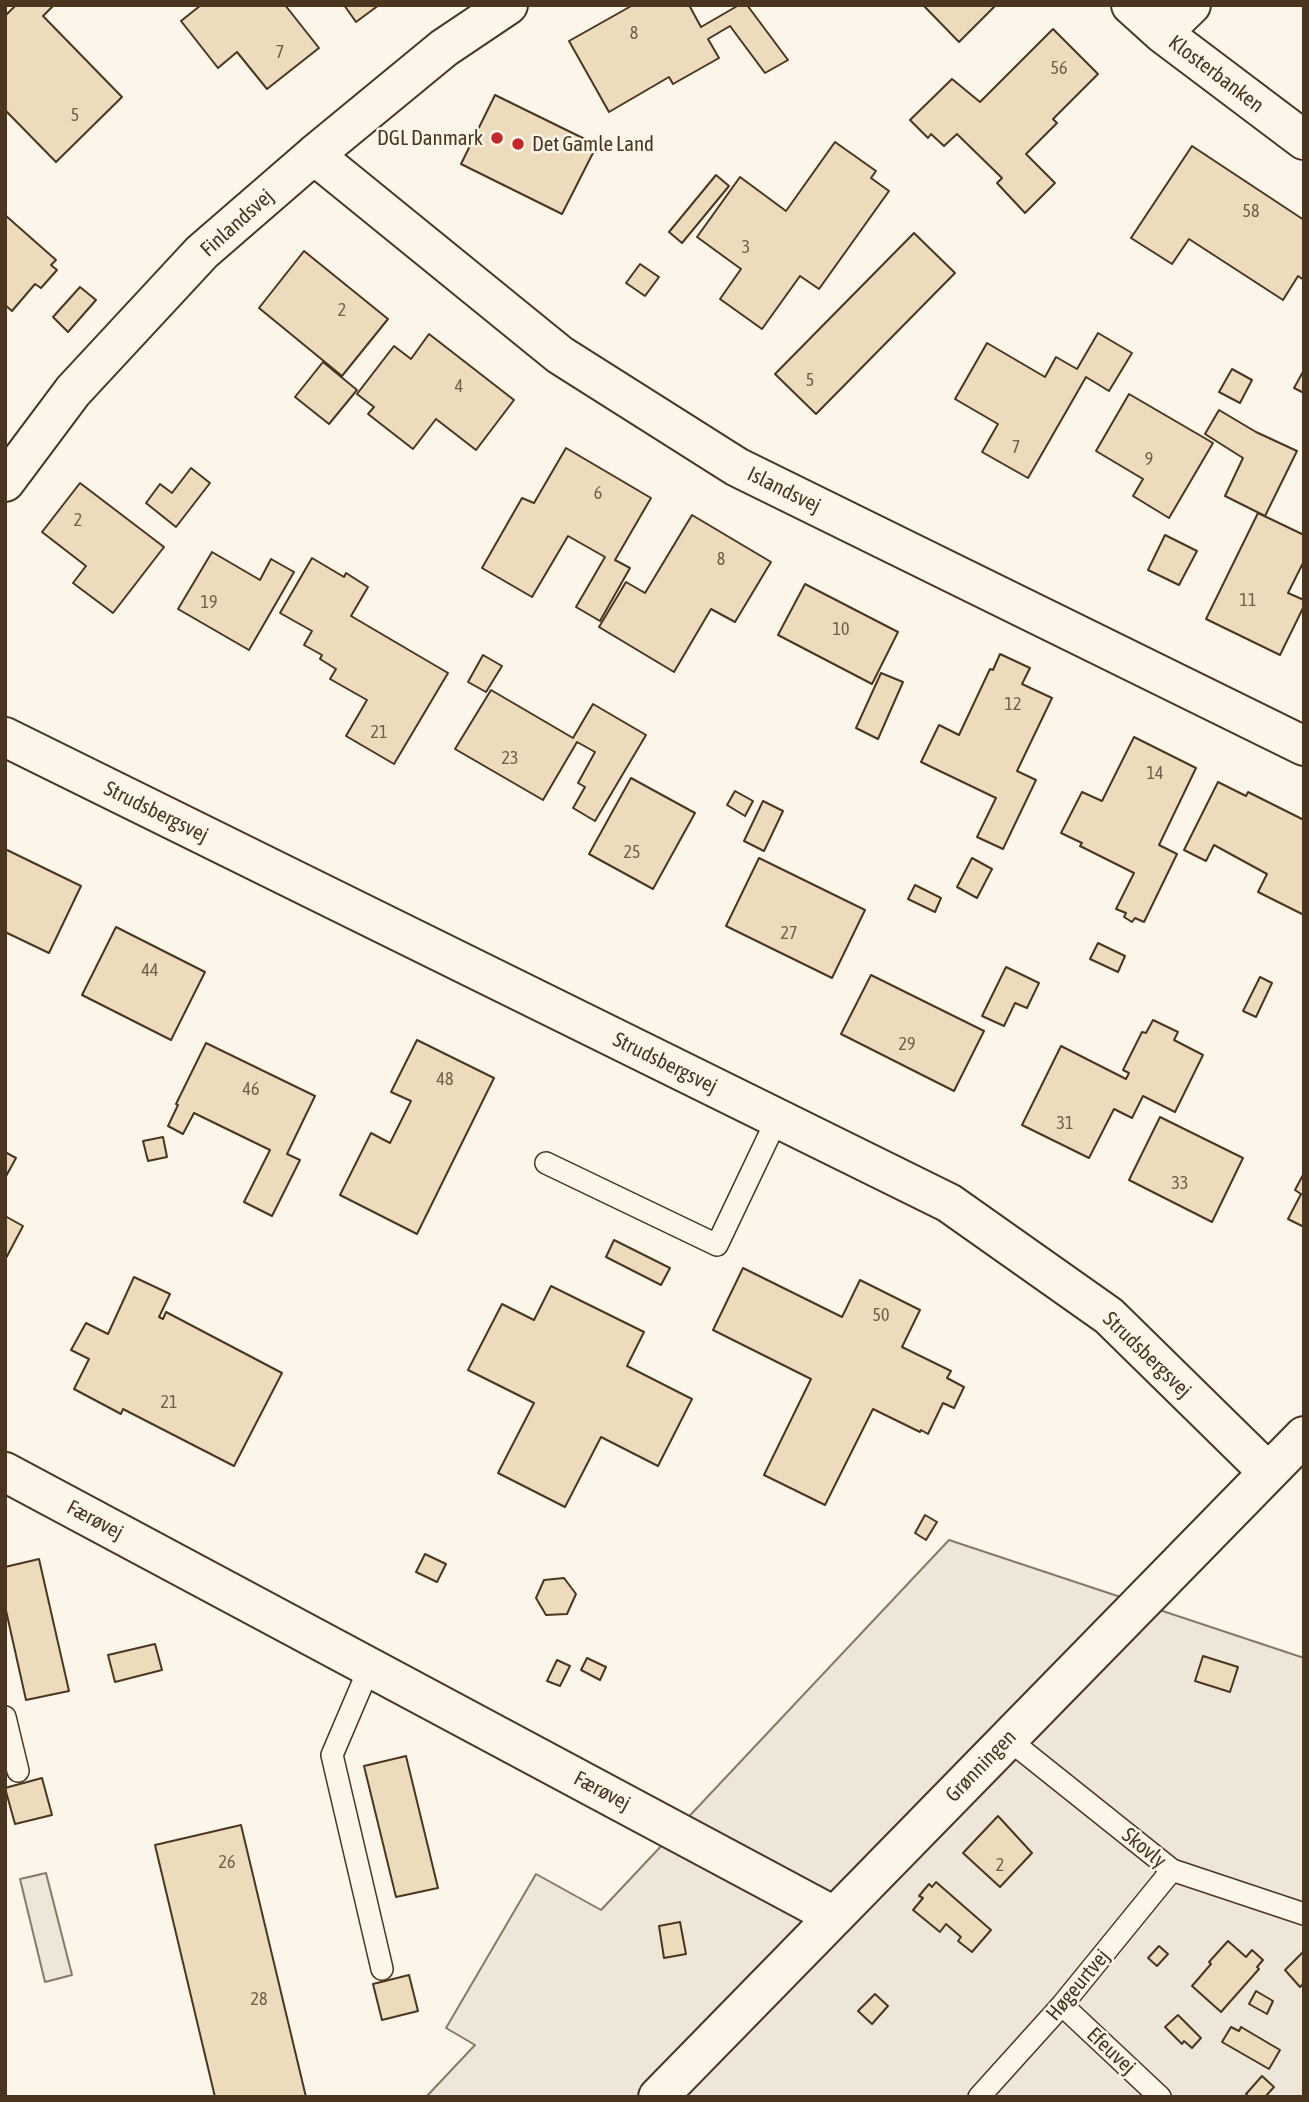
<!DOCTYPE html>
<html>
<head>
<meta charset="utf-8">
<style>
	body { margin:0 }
	#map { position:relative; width:1309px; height:2102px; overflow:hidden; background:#fbf6e9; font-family:"Asap Condensed",sans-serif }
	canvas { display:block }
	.frame { position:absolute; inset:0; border:7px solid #4a3520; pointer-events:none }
</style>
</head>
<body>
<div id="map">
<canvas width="1309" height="2102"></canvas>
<div class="frame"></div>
</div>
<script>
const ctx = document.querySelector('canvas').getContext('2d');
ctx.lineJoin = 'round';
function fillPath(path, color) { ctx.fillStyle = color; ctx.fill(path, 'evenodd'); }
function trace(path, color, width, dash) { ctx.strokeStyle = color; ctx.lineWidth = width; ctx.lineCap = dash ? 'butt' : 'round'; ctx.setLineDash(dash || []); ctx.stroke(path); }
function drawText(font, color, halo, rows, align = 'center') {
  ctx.font = font + ' "Asap Condensed",sans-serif'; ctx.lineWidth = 5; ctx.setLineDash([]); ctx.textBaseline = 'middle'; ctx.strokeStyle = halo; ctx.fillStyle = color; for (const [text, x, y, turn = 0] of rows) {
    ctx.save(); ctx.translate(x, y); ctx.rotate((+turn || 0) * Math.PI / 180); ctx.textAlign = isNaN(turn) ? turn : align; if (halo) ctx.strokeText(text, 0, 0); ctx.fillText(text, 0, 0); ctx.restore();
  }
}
const green = new Path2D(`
	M 949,1540 L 1304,1658 L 1304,2097 L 426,2097 L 475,2045 L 446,2028 L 536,1874 L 601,1910 Z
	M 46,1873 L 72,1975 L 45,1982 L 20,1879 Z`);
const building = new Path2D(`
	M 16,5 L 54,5 L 43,16 L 122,97 L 56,162 L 5,110 L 5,16 Z
	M 201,5 L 285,5 L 319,48 L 267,89 L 237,52 L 218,68 L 181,21 Z
	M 344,5 L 379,5 L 356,22 Z
	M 633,5 L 689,5 L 701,27 L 739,5 L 747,5 L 788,60 L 765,73 L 730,26 L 708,39 L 719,58 L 673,84 L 669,77 L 609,112 L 569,41 Z
	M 923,5 L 996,5 L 959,42 Z
	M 1053,29 L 1098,74 L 1053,119 L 1057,123 L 1026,154 L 1055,183 L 1025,213 L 997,183 L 1002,178 L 957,134 L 944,146 L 931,134 L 928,138 L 910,120 L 952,79 L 980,102 Z
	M 495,95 L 597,145 L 562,214 L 461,164 Z
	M 835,142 L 876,171 L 871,178 L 889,191 L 819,289 L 800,276 L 762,329 L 720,299 L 741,269 L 697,237 L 740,177 L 786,211 Z
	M 1192,146 L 1304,220 L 1304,280 L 1298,276 L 1283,300 L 1189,239 L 1172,264 L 1131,238 Z
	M 716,175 L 729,186 L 682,243 L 669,232 Z
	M 5,215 L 56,260 L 51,265 L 57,270 L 41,288 L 35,284 L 12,311 L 5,305 Z
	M 914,233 L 955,273 L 816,414 L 775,374 Z
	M 304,251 L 388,319 L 342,376 L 259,308 Z
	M 640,264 L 659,277 L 645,296 L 626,283 Z
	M 80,287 L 96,300 L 68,332 L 53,317 Z
	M 1098,333 L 1132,353 L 1109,391 L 1086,377 L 1028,478 L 982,452 L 998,424 L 955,399 L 987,343 L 1045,377 L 1056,357 L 1077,369 Z
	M 429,334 L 514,400 L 476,450 L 436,419 L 413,449 L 368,414 L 374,407 L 357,394 L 394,346 L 411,359 Z
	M 323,362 L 357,390 L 329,424 L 295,397 Z
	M 1232,369 L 1252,380 L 1240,403 L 1219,392 Z
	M 1304,370 L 1304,393 L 1294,388 Z
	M 1129,394 L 1213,443 L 1169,518 L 1133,496 L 1143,479 L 1096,451 Z
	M 1219,410 L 1256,432 L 1297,451 L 1265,516 L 1225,496 L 1243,458 L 1205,434 Z
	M 566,448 L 651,498 L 615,560 L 630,568 L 600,621 L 576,607 L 605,557 L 568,536 L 532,597 L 482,568 L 522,498 L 534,503 Z
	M 191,468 L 210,483 L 176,527 L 146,503 L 160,484 L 172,493 Z
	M 80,483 L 164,547 L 113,613 L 73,583 L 86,566 L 42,532 Z
	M 1258,513 L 1304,535 L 1304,561 L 1288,593 L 1304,600 L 1304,606 L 1280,655 L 1206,619 Z
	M 692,515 L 771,562 L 735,622 L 711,609 L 674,672 L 599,627 L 626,582 L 645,593 Z
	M 1165,535 L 1197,551 L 1179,585 L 1148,570 Z
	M 212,552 L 260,580 L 271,559 L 294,572 L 249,650 L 178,609 Z
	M 312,558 L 344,577 L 346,573 L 368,587 L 351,616 L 448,673 L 394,764 L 346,736 L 367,700 L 330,679 L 336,669 L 320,659 L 322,655 L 304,645 L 312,631 L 280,613 Z
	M 805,584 L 898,632 L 872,684 L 778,635 Z
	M 1000,654 L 1030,668 L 1022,684 L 1052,698 L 1017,771 L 1036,780 L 1003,849 L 977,837 L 996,798 L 921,762 L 939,725 L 959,735 L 990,669 L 993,670 Z
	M 483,655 L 502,666 L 486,692 L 468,682 Z
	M 881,673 L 903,682 L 878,739 L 856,728 Z
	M 491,690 L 573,738 L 593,704 L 646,735 L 595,821 L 573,808 L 585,787 L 578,783 L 595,752 L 577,742 L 543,800 L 455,749 Z
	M 1134,737 L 1196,768 L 1159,845 L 1177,854 L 1144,922 L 1135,918 L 1132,922 L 1124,917 L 1126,913 L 1116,909 L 1134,873 L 1080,846 L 1082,843 L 1061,833 L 1082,792 L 1102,801 Z
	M 631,778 L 695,813 L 653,889 L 589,854 Z
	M 1218,782 L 1246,796 L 1248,792 L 1304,820 L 1304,915 L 1258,892 L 1267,874 L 1214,845 L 1206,861 L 1184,850 Z
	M 735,791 L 753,801 L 745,816 L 727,805 Z
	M 763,801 L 783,811 L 764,851 L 744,841 Z
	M 5,849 L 81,886 L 49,953 L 5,932 Z
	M 759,858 L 865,910 L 832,978 L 726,926 Z
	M 972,858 L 992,869 L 977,898 L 957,887 Z
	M 915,885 L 941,898 L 935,912 L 908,899 Z
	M 116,927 L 205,972 L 171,1040 L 82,995 Z
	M 1098,943 L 1125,956 L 1118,972 L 1090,959 Z
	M 1006,967 L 1039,983 L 1027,1008 L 1015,1003 L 1004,1026 L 982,1016 Z
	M 871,975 L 984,1031 L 954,1091 L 841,1034 Z
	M 1260,977 L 1272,983 L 1256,1017 L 1243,1011 Z
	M 1153,1020 L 1178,1032 L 1174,1040 L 1203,1055 L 1175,1112 L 1143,1096 L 1132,1118 L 1114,1109 L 1089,1158 L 1022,1125 L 1061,1046 L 1126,1079 L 1129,1073 L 1123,1070 L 1142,1032 L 1146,1033 Z
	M 417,1040 L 494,1078 L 417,1234 L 340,1195 L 371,1133 L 390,1143 L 411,1101 L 391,1092 Z
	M 206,1043 L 315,1096 L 287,1154 L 300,1160 L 272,1216 L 244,1202 L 270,1150 L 194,1113 L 183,1134 L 168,1126 L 178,1105 L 176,1104 Z
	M 1160,1117 L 1243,1158 L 1212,1222 L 1129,1180 Z
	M 163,1137 L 167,1157 L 148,1161 L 143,1141 Z
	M 5,1152 L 16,1158 L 5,1178 Z
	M 1304,1173 L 1304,1227 L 1288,1219 L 1301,1194 L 1295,1190 Z
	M 5,1216 L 23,1226 L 5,1260 Z
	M 614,1240 L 670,1268 L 661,1285 L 606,1257 Z
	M 743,1268 L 842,1317 L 860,1280 L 920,1310 L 902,1347 L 951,1371 L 947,1378 L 964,1387 L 954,1408 L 943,1403 L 928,1434 L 921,1430 L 920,1432 L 873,1409 L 825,1505 L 764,1475 L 811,1379 L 713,1330 Z
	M 134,1277 L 170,1294 L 159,1317 L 163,1319 L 166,1312 L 282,1373 L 234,1466 L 123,1409 L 121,1414 L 74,1389 L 89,1359 L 71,1350 L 86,1323 L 108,1334 Z
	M 551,1286 L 644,1332 L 627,1366 L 692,1399 L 658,1466 L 601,1437 L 565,1507 L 498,1473 L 534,1403 L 468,1370 L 502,1304 L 534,1320 Z
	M 925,1515 L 937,1522 L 926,1540 L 915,1533 Z
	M 425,1554 L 446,1564 L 437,1582 L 416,1572 Z
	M 39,1559 L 69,1691 L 26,1700 L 5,1606 L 5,1567 Z
	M 564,1578 L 576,1594 L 567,1614 L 546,1615 L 536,1598 L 544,1580 Z
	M 155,1644 L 162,1670 L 115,1682 L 108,1655 Z
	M 1203,1656 L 1238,1667 L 1230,1692 L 1195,1681 Z
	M 587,1658 L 606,1667 L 600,1680 L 581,1670 Z
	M 557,1660 L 570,1666 L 560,1686 L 547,1681 Z
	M 406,1756 L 438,1888 L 396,1897 L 364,1766 Z
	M 42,1778 L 52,1815 L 15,1824 L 5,1788 Z
	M 998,1816 L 1032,1853 L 1000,1887 L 963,1853 Z
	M 241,1825 L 306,2097 L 215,2097 L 155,1845 Z
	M 936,1882 L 991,1930 L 972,1952 L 958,1941 L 961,1937 L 946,1924 L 940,1932 L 913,1910 L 923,1898 L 919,1896 L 929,1884 L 932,1887 Z
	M 680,1922 L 686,1954 L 664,1958 L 659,1926 Z
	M 1228,1941 L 1246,1957 L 1252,1950 L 1263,1960 L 1257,1967 L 1259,1969 L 1221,2012 L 1192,1986 L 1211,1964 L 1209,1962 Z
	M 1159,1946 L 1168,1954 L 1157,1966 L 1148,1958 Z
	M 1304,1951 L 1304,1983 L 1300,1987 L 1285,1970 Z
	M 409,1975 L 418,2011 L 382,2020 L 373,1984 Z
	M 1256,1991 L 1273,2001 L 1267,2014 L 1249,2004 Z
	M 875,1994 L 888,2006 L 872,2024 L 858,2011 Z
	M 1178,2015 L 1201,2038 L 1192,2048 L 1184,2041 L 1182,2044 L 1165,2027 Z
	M 1231,2027 L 1239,2031 L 1241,2027 L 1280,2050 L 1269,2069 L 1222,2042 Z
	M 1262,2076 L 1274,2087 L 1265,2097 L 1249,2097 L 1246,2094 Z`);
const service = new Path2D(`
	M 546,1163 L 717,1245 L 777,1119
	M 370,1666 L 332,1755 L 382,1969
	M 5,1717 L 18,1771
	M 1008,1739 L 1172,1870 L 1304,1914
	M 1062,2005 L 1160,2097
	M 979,2097 L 1062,2005 L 1172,1870`);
const minor = new Path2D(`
	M 1131,5 L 1162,33 L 1304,140
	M 1162,33 L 1191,5
	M 314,155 L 560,355 L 737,467 L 1304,746
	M 5,482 L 73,391 L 202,252 L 314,155 L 444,48 L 508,5
	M 5,737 L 949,1203 L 1109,1316 L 1268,1472
	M 5,1472 L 834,1916`);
const secondary = new Path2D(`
	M 658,2097 L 1304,1436`);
const markers = [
	[497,138,7,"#c62828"],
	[518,144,7,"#c62828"]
];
const numberNames = [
	["8",634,33],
	["7",280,52],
	["56",1059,68],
	["5",75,115],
	["58",1251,211],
	["3",746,247],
	["2",342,310],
	["5",810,380],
	["4",459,386],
	["7",1016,447],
	["9",1149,459],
	["6",598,493],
	["2",78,520],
	["8",721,559],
	["11",1248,600],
	["19",209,602],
	["10",841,629],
	["12",1013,704],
	["21",379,732],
	["23",510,758],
	["14",1155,773],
	["25",632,852],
	["27",789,933],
	["44",150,970],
	["29",907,1044],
	["48",445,1079],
	["46",251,1089],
	["31",1065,1123],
	["33",1180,1183],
	["50",881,1315],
	["21",169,1402],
	["26",227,1862],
	["2",1000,1865],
	["28",259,1999]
];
const streetNames = [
	["Klosterbanken",1216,74,37],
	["Finlandsvej",237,223,-42],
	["Islandsvej",784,490,26],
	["Strudsbergsvej",156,812,26],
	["Strudsbergsvej",665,1063,26],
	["Strudsbergsvej",1147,1355,44],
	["Færøvej",95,1520,28],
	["Grønningen",981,1766,-46],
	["Færøvej",602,1791,28],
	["Skovly",1144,1848,39],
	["Høgeurtvej",1078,1985,-50],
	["Efeuvej",1111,2051,43]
];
const poiNames = [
	["DGL Danmark",483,138],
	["Det Gamle Land",532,144,"left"]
];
fillPath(green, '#ede6d9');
trace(green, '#887966', 2);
fillPath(building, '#ecdcbc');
trace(building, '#4a3520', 2);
trace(service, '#4a3520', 24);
trace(minor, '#4a3520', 42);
trace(secondary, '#4a3520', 42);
trace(service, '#fbf6e9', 21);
trace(minor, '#fbf6e9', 38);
trace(secondary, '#fbf6e9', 38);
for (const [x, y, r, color] of markers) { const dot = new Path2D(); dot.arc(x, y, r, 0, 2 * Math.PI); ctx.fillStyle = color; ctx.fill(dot); trace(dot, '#fbf6e9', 2.5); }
drawText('18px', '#725f47', null, numberNames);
drawText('21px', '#4a3520', '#fbf6e9', streetNames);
drawText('21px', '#4a3520', '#fbf6e9', poiNames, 'right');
</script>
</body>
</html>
